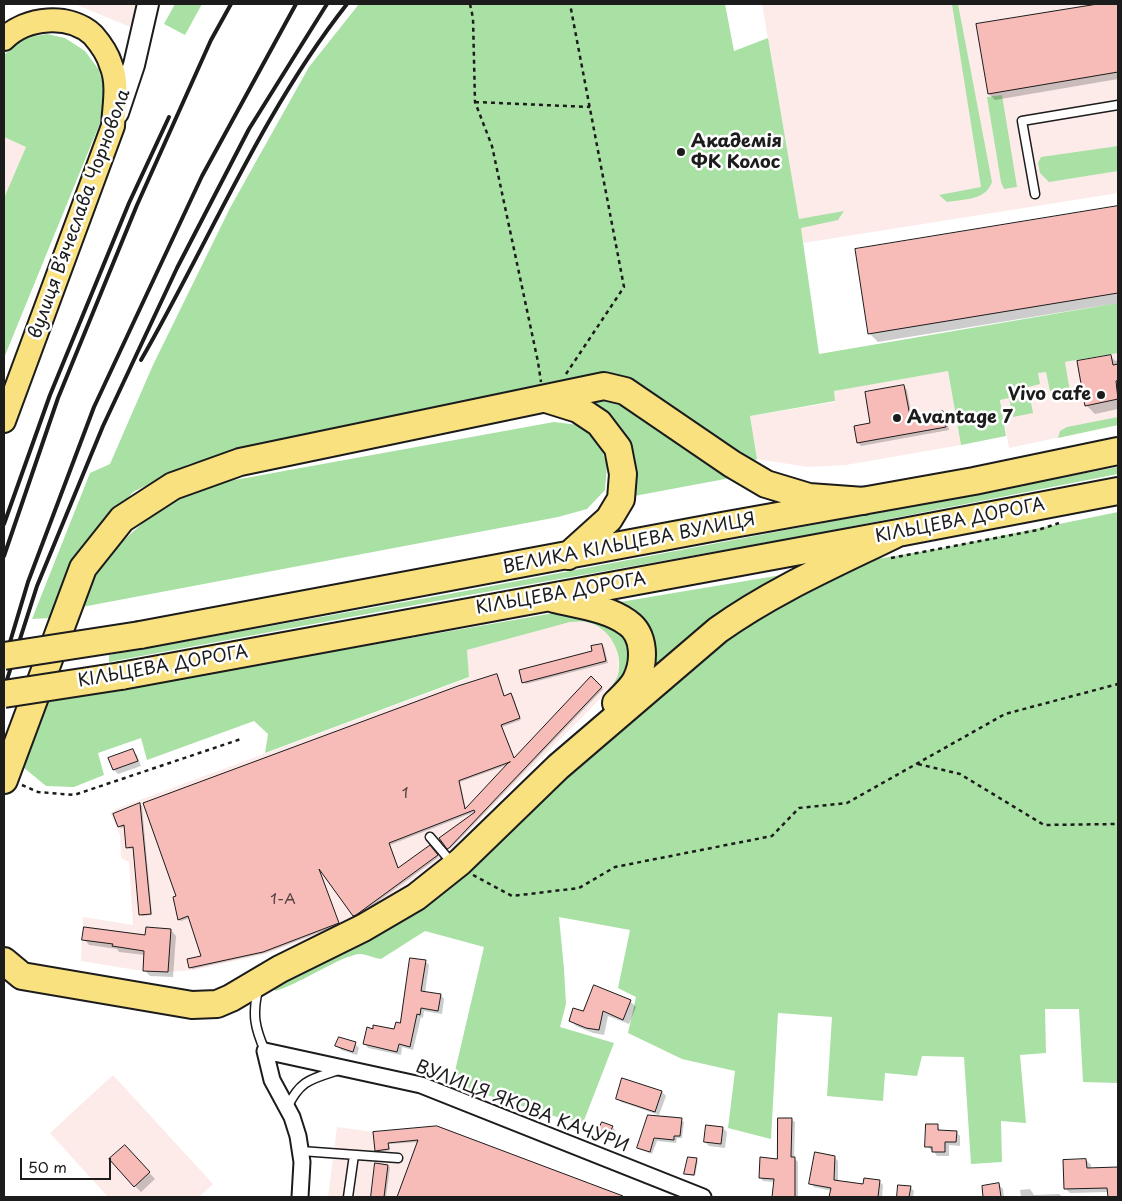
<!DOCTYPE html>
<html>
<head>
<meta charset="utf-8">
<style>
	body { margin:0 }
	#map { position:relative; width:1122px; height:1201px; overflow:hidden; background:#fff; font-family:"Playpen Sans",sans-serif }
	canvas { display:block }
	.frame { position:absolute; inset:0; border:5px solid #1c1c1c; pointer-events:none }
	.scale { position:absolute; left:20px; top:1158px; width:91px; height:22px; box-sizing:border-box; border:2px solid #1c1c1c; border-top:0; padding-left:6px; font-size:15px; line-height:18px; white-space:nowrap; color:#1c1c1c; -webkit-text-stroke:4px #fff; paint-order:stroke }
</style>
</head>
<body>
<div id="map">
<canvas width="1122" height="1201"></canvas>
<div class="frame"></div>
<div class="scale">50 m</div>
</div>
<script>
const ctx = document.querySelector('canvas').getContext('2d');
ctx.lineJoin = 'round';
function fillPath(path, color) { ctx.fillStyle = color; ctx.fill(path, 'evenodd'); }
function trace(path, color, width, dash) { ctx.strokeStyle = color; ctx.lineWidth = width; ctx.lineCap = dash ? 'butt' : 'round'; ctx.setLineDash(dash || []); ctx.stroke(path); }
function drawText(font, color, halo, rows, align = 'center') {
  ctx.font = font + ' "Playpen Sans",sans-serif'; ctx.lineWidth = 5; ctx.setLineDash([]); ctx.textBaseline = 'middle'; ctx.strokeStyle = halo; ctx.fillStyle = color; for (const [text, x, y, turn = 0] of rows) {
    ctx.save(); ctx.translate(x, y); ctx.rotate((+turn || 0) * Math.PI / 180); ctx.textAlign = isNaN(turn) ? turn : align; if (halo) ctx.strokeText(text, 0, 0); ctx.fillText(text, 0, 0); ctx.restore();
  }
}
const built = new Path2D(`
	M 75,4 L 137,4 L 130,27 Z
	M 762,4 L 1118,4 L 1118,193 L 803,243 Z
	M 4,137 L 26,147 L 4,198 Z
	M 1118,353 L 1118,425 L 1009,448 L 997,383 L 1009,372 Z
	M 948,371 L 961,445 L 846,465 L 808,467 L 757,459 L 750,416 L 835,402 L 833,391 Z
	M 585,621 L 597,626 L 611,637 L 617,649 L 619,664 L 618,677 L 610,689 L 449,851 L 403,887 L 354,919 L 314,937 L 266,954 L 194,970 L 168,972 L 136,970 L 81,961 L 83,917 L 133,925 L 129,862 L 121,858 L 120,835 L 110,813 L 118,808 L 469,678 L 467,650 L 570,622 Z
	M 113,1075 L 213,1184 L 199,1197 L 108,1197 L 50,1133 Z
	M 437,1126 L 625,1197 L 328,1197 L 337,1127 L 373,1132 Z`);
const green = new Path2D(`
	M 175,4 L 202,4 L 185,35 L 164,24 Z
	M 359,4 L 725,4 L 734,51 L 768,38 L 799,219 L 844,211 L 838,220 L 801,228 L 819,354 L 1118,303 L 1118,353 L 1065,362 L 1070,392 L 1055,394 L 1050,391 L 1046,372 L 1038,373 L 1040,384 L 1028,387 L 1033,413 L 1013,417 L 1009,398 L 1000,400 L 1006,436 L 961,445 L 948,371 L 834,391 L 835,401 L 750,416 L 757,459 L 749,465 L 642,389 L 240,454 L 189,464 L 133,492 L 84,547 L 51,618 L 32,619 L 90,473 L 110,464 L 153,365 L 230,208 L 309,67 Z
	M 952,4 L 958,4 L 992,182 C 985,201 964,199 947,202 L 939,195 L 981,187 Z
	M 47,34 L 65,38 L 85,51 L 99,70 L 105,93 L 100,123 L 4,358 L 4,198 L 26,147 L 4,137 L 4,55 L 23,38 Z
	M 1002,95 L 1017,187 L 1004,189 L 1001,182 L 987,97 Z
	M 1118,146 L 1118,171 L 1049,182 L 1040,173 L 1038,163 L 1041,157 Z
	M 608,395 L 741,476 L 629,497 L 635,469 L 628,441 L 579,401 Z
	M 1118,417 L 1118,425 L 1058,438 L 1060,431 L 1067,427 Z
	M 554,422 L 578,425 L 599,441 L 607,466 L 605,490 L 587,509 L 558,517 L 82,607 L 99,568 L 125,539 L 157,510 L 181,497 L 229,481 Z
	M 1118,467 L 1118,474 L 803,536 L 469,595 L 109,662 L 109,655 L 449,594 Z
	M 1118,512 L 1118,1083 L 1083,1082 L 1079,1009 L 1045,1009 L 1046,1053 L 1020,1055 L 1026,1123 L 1001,1121 L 1002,1162 L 971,1164 L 964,1057 L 922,1056 L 917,1076 L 885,1073 L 883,1101 L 827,1096 L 832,1017 L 778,1013 L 771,1139 L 728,1128 L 735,1071 L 682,1059 L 628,1033 L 636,997 L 618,988 L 630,930 L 559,917 L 564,969 L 566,1004 L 560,1027 L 614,1043 L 583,1123 L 560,1118 L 452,1084 L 484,947 L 425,931 L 381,959 C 374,958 368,955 361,954 C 345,953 296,986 275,991 L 276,979 L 317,957 L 625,719 L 610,689 C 612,685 616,680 618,675 C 624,653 609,626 586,622 C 581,621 575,622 570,622 L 467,650 L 469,677 L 265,753 L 268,734 L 254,721 L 147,760 L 141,738 L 98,753 L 104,775 L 74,787 L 46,786 L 17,762 L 39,703 L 554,613 L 937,549 Z`);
const shadow = new Path2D(`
	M 1105,4 L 1118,4 L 1118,79 L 995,100 L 989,94 L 978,25 Z
	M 1118,207 L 1118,303 L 878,342 L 869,333 L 856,250 Z
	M 1111,356 L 1115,361 L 1118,360 L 1118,409 L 1095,414 L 1086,405 Z
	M 904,386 L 907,390 L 912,417 L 943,412 L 946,415 L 949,430 L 861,446 L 858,443 Z
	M 602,645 L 604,647 L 608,663 L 526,684 L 524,682 L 594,651 Z
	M 497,676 L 505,697 L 511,695 L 513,696 L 521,720 L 502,727 L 514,759 L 591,678 L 603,689 L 450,849 L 440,839 L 477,811 L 390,845 L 399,869 L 429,847 L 439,857 L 358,916 L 356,917 L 354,915 L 318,868 L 339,925 L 265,953 L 192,969 L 191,968 L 189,960 L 203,957 L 190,918 L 181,921 L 179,920 L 174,898 ZM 510,764 L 466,810 L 460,782 Z
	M 133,751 L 137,755 L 141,766 L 118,774 L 114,770 L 110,759 Z
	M 140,805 L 142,806 L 152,915 L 142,916 L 140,914 L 134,848 L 129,849 L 128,847 L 126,826 L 121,828 L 119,826 Z
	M 171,930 L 176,936 L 173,977 L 150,976 L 144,970 L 145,955 L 119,952 L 117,949 L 89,945 L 84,939 L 146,937 Z
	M 425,961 L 429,965 L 425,993 L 441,995 L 444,999 L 442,1014 L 424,1011 L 423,1018 L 421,1017 L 413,1050 L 402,1047 L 401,1055 L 368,1048 L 365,1044 L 395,1031 L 401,1024 Z
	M 630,1001 L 636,1007 L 629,1024 L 608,1016 L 604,1035 L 593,1033 L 576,1026 L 570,1020 L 584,1012 Z
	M 355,1044 L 359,1048 L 357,1055 L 341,1050 L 337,1046 Z
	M 662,1092 L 666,1096 L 659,1115 L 621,1102 L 617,1098 Z
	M 791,1119 L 795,1122 L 794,1158 L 798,1162 L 798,1197 L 773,1197 L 775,1182 L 763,1181 L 760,1177 L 778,1160 Z
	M 681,1120 L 684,1122 L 682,1138 L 677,1138 L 676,1143 L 657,1141 L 652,1154 L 641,1150 L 638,1147 Z
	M 937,1126 L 941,1131 L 956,1132 L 960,1136 L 960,1146 L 949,1145 L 949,1156 L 937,1156 L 933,1150 L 931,1150 L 927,1146 Z
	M 437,1127 L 622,1197 L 399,1197 L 419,1142 L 389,1144 L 390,1150 L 378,1152 L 376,1150 L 374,1133 Z
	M 612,1127 L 616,1131 L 612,1139 L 604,1135 L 600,1131 Z
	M 723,1128 L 727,1132 L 725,1148 L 709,1146 L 705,1142 Z
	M 131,1153 L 155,1179 L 141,1192 L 135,1186 Z
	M 834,1157 L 838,1161 L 838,1182 L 864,1186 L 879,1181 L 883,1185 L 882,1197 L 831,1197 L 832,1191 L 814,1187 L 811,1183 Z
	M 696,1160 L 698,1161 L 695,1176 L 687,1175 L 686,1173 Z
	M 1086,1160 L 1091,1165 L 1091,1170 L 1118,1169 L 1118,1197 L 1109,1197 L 1109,1192 L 1070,1193 L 1065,1188 Z
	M 376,1164 L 390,1167 L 386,1197 L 372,1197 Z
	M 999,1185 L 1003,1189 L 1004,1197 L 985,1197 L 983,1187 Z
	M 899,1186 L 910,1187 L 914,1191 L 913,1197 L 898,1197 Z
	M 1030,1189 L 1034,1195 L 1059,1194 L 1063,1197 L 1021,1197 L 1020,1190 Z`);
const building = new Path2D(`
	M 1098,4 L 1118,4 L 1118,72 L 988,94 L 976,24 Z
	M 1118,206 L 1118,293 L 868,334 L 855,249 Z
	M 1111,355 L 1113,365 L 1118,364 L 1118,380 L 1116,381 L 1118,399 L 1085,406 L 1077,361 Z
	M 904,385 L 910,416 L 943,411 L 946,427 L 857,443 L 854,426 L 870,423 L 865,392 Z
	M 602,644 L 606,661 L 522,683 L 519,670 L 592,651 L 591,646 Z
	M 497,674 L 504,696 L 511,693 L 520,718 L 501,725 L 514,758 L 591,676 L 602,687 L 449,848 L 447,849 L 439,838 L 475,812 L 474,810 L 389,843 L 398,868 L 430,845 L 438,855 L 356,915 L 353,916 L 319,869 L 339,923 L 263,952 L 189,968 L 187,959 L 201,956 L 188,916 L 178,920 L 173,897 L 176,896 L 143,803 L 458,686 ZM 510,762 L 508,763 L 465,809 L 459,781 Z
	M 133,749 L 138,761 L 113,770 L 108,758 Z
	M 140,803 L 151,914 L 139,915 L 133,847 L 126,848 L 124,825 L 118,827 L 113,814 Z
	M 84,927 L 145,935 L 146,927 L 171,929 L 168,972 L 143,971 L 144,951 L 112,946 L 113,944 L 82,940 Z
	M 410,958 L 426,960 L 421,991 L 441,994 L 438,1011 L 421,1008 L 420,1015 L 417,1014 L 410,1047 L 399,1044 L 397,1052 L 363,1044 L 367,1027 L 373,1029 L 373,1025 L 394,1029 L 396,1022 L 400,1023 Z
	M 594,985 L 631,1000 L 623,1020 L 603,1011 L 599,1030 L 586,1028 L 569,1021 L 573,1008 L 583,1011 Z
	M 339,1037 L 356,1042 L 353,1052 L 335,1046 Z
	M 622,1078 L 662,1091 L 655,1112 L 616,1099 Z
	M 648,1115 L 682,1118 L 680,1136 L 674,1136 L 674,1140 L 654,1138 L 650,1152 L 637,1148 Z
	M 778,1118 L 792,1118 L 791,1157 L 795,1157 L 795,1197 L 772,1197 L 774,1179 L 759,1178 L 760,1157 L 777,1159 Z
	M 602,1122 L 613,1126 L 608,1136 L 598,1131 Z
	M 926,1124 L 938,1124 L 938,1130 L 957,1131 L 956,1142 L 945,1142 L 945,1152 L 932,1152 L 932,1147 L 925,1147 Z
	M 706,1125 L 723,1127 L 721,1144 L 704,1142 Z
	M 437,1126 L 623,1196 L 623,1197 L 397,1197 L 418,1140 L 388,1143 L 389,1149 L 375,1151 L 373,1132 Z
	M 125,1145 L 150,1172 L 134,1187 L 109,1159 Z
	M 815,1152 L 835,1156 L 834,1180 L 863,1184 L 864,1178 L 880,1180 L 878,1197 L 829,1197 L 831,1188 L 809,1184 Z
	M 688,1157 L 697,1158 L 694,1175 L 684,1174 Z
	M 1086,1159 L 1087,1168 L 1118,1167 L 1118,1197 L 1108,1197 L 1107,1188 L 1064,1189 L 1063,1160 Z
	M 375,1163 L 388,1165 L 384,1197 L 371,1197 Z
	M 999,1183 L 1001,1197 L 983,1197 L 982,1186 Z
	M 898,1185 L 911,1186 L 909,1197 L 897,1197 Z`);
const path = new Path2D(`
	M 470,4 L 473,18 L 475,102 L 492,146 L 538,362 L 541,382
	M 475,102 L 590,107
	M 566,374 L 624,287 L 570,4
	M 891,558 L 1038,530 L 1059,523
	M 918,764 L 960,774 L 1044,825 L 1118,824
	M 22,785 L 38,792 L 74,795 L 241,739
	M 473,875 L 512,896 L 579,888 L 615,867 L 772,836 L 799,808 L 847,803 L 1005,714 L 1118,684`);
const lane = new Path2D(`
	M 1035,194 L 1022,121 L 1118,105
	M 430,837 L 453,864
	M 258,990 C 252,1015 255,1028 265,1051
	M 287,1108 C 300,1080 311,1079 339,1070
	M 301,1151 L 398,1158
	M 348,1197 L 354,1155`);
const street = new Path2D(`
	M 300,1197 L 302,1162 L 298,1136 L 292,1117 L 272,1080 L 265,1051 L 421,1085 L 703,1197`);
const secondary = new Path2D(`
	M 118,113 L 134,65 L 148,4`);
const primary = new Path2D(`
	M 4,39 C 26,17 69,13 93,35 C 100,43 108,55 111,65 C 119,84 114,106 113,126 L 4,421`);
const highway = new Path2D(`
	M 546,399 L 578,409 L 599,423 L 618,448 L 623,474 L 621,499 L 609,519 L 568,556
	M 554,599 C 578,605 608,608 628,623 C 645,635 645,662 636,680 C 632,688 623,696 616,703
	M 140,635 L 722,526 L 974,481 L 1118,451
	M 121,676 L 898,533 L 1118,491
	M 4,780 L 83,568 L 122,519 L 173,486 L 240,462 L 604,386 L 625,391 L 732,464 L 766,484 L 809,497 L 864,501
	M 4,961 L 22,976 L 192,1005 L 217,1004 L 231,998 L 280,969 L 363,928 L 416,897 L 460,862 L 558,767 L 718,630 C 774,590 837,563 898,533`);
const rail = new Path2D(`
	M 141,360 C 209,242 262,112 347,4
	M 4,524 L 50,395 L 129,203 L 169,117
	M 4,556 L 58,398 L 137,205 L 211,40 L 231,4
	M 4,662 L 28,582 L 94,407 L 202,176 L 296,4
	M 4,689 L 37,586 L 103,426 L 177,268 L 249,129 L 327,4`);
const highwayBridge = new Path2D(`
	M 4,656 L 140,635
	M 4,694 L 121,676`);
const markers = [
	[681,152,5,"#1c1c1c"],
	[1101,395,5,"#1c1c1c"],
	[897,418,5,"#1c1c1c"]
];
const numberNames = [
	["1",405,794],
	["1-А",283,900]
];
const poiNames = [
	["Академія",691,142],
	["ФК Колос",691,163],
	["Vivo cafe",1091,395,"right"],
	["Avantage 7",907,418]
];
const streetNames = [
	["вулиця Вʼячеслава Чорновола",80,214,-70],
	["КІЛЬЦЕВА ДОРОГА",960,521,-11],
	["ВЕЛИКА КІЛЬЦЕВА ВУЛИЦЯ",629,544,-11],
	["КІЛЬЦЕВА ДОРОГА",561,594,-10],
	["КІЛЬЦЕВА ДОРОГА",163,667,-10],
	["ВУЛИЦЯ ЯКОВА КАЧУРИ",522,1107,21]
];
fillPath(built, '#fdebea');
fillPath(green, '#a9e0a4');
fillPath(shadow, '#0003');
fillPath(building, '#f8bcb8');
trace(building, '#1c1c1c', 1);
trace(lane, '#1c1c1c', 11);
trace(street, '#1c1c1c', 19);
trace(secondary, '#1c1c1c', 24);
trace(primary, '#1c1c1c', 26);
trace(highway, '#1c1c1c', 30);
trace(path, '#1c1c1c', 2.5, [4, 4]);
trace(lane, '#fff', 8);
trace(street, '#fff', 15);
trace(secondary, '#fff', 20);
trace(primary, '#fae180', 22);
trace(highway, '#fae180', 26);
trace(rail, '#1c1c1c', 4);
trace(highwayBridge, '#1c1c1c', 30, []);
trace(highwayBridge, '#fae180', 26);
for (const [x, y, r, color] of markers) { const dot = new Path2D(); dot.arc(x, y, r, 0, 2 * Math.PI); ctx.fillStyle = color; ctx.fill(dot); trace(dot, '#fff', 2); }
drawText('15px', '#534443', null, numberNames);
drawText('bold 18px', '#1c1c1c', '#fff', poiNames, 'left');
drawText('18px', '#1c1c1c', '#fff', streetNames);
</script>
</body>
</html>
